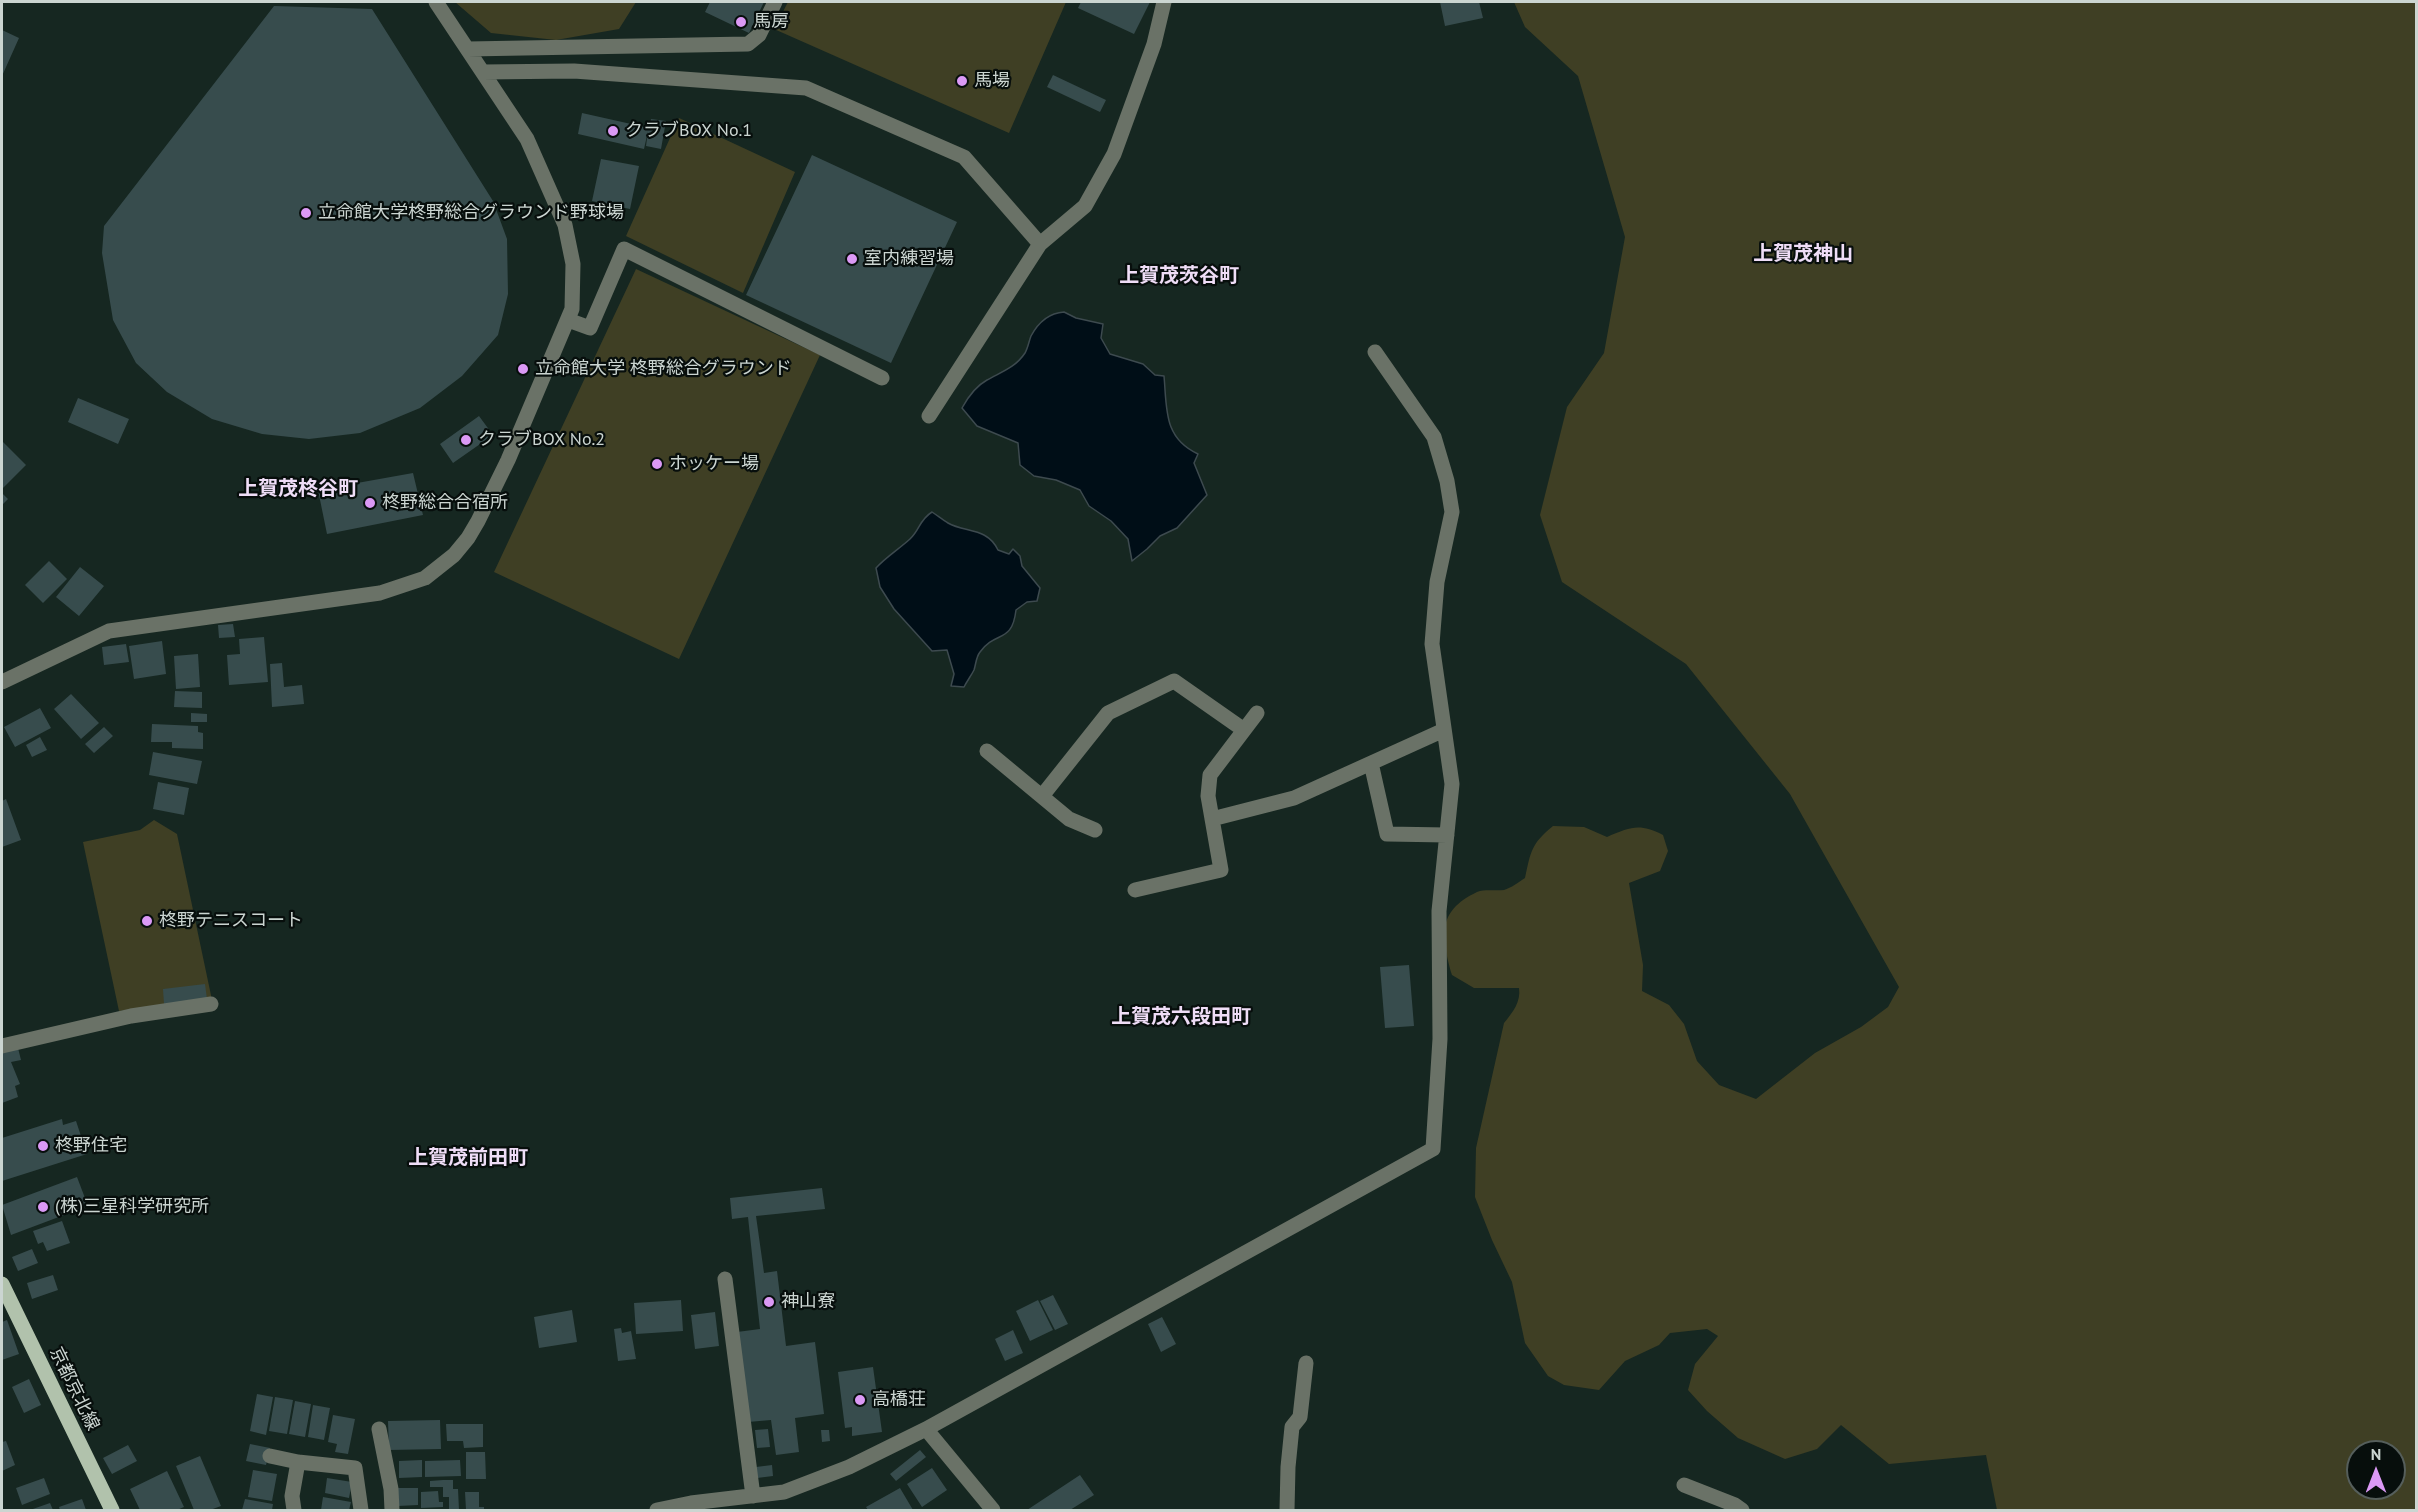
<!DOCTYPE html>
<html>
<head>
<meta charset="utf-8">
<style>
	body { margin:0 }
	#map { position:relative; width:2418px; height:1512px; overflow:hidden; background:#162721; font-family:"PT Sans",sans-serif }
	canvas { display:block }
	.frame { position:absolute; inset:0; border:3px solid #cbd5d1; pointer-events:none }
	.north { position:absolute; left:2346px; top:1440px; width:60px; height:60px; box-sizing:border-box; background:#070e0c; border:2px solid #555e5b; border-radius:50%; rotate:0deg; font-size:16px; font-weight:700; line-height:24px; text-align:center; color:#cbd5d1 }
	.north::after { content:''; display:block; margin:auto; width:21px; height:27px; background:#db99f5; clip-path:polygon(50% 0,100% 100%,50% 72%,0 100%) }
</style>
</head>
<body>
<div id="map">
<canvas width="2418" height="1512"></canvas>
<div class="frame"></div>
<div class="north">N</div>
</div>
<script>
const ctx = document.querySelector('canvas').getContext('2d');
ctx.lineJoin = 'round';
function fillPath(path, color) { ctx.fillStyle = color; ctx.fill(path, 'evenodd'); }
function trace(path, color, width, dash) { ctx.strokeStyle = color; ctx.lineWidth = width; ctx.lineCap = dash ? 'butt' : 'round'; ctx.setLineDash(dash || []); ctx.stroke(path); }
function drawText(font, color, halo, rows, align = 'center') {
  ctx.font = font + ' "PT Sans","Noto Sans JP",sans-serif'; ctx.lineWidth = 4.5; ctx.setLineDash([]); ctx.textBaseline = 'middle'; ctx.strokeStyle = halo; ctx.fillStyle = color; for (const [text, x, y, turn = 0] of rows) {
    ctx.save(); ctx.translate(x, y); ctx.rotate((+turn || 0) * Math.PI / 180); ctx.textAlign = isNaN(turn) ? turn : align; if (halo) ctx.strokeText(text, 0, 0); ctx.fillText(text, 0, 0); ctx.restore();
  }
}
const green = new Path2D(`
	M 455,2 L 636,2 L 619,29 L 556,40 L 491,33 Z
	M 788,2 L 1066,2 L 1009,133 L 774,29 Z
	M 1514,2 L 2416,2 L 2416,1510 L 1997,1510 L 1986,1455 L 1889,1464 L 1841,1425 L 1817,1449 L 1785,1459 L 1738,1438 L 1707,1411 L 1688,1390 L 1695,1364 L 1718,1336 L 1707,1329 L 1670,1333 L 1659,1345 L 1625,1361 L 1599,1390 L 1564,1385 L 1548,1376 L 1525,1343 L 1512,1282 L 1492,1240 L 1475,1197 L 1476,1148 L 1504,1023 C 1513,1012 1521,1002 1519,988 L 1474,988 L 1452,975 C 1442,938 1435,912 1477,892 C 1484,889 1496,891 1504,890 C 1511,888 1519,882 1525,878 C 1531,851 1531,844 1553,826 L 1584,827 L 1607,837 C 1631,827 1639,823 1663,835 L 1668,851 L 1660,871 L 1629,883 L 1643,965 L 1642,991 L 1669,1005 L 1684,1024 L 1697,1061 L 1719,1085 L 1756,1099 L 1815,1053 L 1861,1027 L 1888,1007 L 1899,987 L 1790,794 L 1686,664 L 1562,582 L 1540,515 L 1567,407 L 1604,353 L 1625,237 L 1578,76 L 1525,27 ZM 2358,1452 L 2394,1452 L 2394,1488 L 2358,1488 Z
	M 679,118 L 795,172 L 743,293 L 626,236 Z
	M 636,269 L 820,355 L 679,659 L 494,572 Z
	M 154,820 L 177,834 L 212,1000 L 119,1011 L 83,842 L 140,830 Z`);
const water = new Path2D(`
	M 1064,312 L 1076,318 L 1103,324 L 1101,338 L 1110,354 L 1143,364 L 1155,375 L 1164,376 C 1167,408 1163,438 1198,454 L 1194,463 L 1207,495 L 1177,528 L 1160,536 L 1147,549 L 1132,561 L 1128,539 L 1111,521 L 1089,506 L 1080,490 L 1056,480 L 1034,476 L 1020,465 L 1018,443 L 977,426 L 962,408 C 968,397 976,386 987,380 C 1001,372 1015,368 1025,353 C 1028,348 1029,341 1031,336 C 1038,323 1049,313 1064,312 Z
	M 932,512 C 938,516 943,520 948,523 C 965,533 987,527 998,550 L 1009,554 L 1013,549 L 1020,556 L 1022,566 L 1040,588 L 1037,601 L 1027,602 L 1016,610 C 1012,644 996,630 980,652 C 976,657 976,664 974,670 C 971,676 967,681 964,687 L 951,686 L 954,674 L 947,650 L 932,651 L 894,609 L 880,587 L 876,568 C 886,557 899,549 910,539 C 920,530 919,520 932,512 Z`);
const building = new Path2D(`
	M 710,2 L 764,2 L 749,33 L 705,12 Z
	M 1081,2 L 1150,2 L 1134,34 L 1078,8 Z
	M 1440,2 L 1479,2 L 1483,18 L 1445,26 Z
	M 274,6 L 372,9 L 493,201 L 507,239 L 508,294 L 498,335 L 462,376 L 420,408 L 360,433 L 309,439 L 262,434 L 212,419 L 167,392 L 136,363 L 113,320 L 102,253 L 104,226 Z
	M 2,30 L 19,38 L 2,76 Z
	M 1053,75 L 1106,100 L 1100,112 L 1047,87 Z
	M 582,113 L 649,128 L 651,119 L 666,121 L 661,149 L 646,146 L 648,131 L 644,149 L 578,134 Z
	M 812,155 L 957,222 L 891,363 L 746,295 Z
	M 601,159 L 639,166 L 630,209 L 592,201 Z
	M 78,398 L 129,419 L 118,444 L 68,422 Z
	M 479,416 L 493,435 L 453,463 L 440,444 Z
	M 2,441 L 26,465 L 2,489 Z
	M 413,473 L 423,515 L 327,534 L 318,490 Z
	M 2,493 L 8,499 L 2,505 Z
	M 49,561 L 67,579 L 43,603 L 25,585 Z
	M 80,567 L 104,586 L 79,616 L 56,597 Z
	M 233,624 L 235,637 L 219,638 L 218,625 Z
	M 264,637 L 268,682 L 229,685 L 227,655 L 240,654 L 239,639 Z
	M 162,641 L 166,674 L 134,679 L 129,646 Z
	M 126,644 L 129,662 L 104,665 L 102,647 Z
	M 198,654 L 200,687 L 176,689 L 174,656 Z
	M 282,663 L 284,687 L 302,685 L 304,704 L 272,707 L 270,664 Z
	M 175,691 L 202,692 L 202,708 L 174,707 Z
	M 71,694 L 99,723 L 81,739 L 54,709 Z
	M 40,708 L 51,728 L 15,747 L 4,727 Z
	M 191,713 L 207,714 L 207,722 L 191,722 Z
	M 152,724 L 198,726 L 198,732 L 203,733 L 203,749 L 172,748 L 172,742 L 151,742 Z
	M 104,727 L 113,736 L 94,753 L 85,744 Z
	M 40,737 L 47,750 L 32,757 L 26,745 Z
	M 153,752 L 202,761 L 197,784 L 149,775 Z
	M 158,782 L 189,788 L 184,815 L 153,809 Z
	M 6,799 L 21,840 L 2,847 L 2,801 Z
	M 1409,965 L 1414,1026 L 1385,1028 L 1380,967 Z
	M 205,984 L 207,999 L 164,1004 L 163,989 Z
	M 18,1048 L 21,1060 L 11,1062 L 20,1084 L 15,1086 L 18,1097 L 2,1103 L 2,1053 Z
	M 62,1119 L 63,1125 L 76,1121 L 87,1154 L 2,1181 L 2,1138 Z
	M 77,1177 L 88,1206 L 11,1235 L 2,1205 Z
	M 822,1188 L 825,1209 L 756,1216 L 764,1273 L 777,1271 L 786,1346 L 815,1342 L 824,1414 L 795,1418 L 799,1452 L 776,1455 L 771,1420 L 748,1422 L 737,1332 L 760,1329 L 748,1217 L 732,1219 L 730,1198 Z
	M 62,1221 L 70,1243 L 47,1251 L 43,1242 L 38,1244 L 33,1231 Z
	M 32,1249 L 38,1263 L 18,1271 L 12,1257 Z
	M 53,1275 L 58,1290 L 32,1299 L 27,1283 Z
	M 1053,1295 L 1068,1324 L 1055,1330 L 1040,1301 Z
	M 681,1300 L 683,1331 L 636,1334 L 634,1303 Z
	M 1038,1300 L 1053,1330 L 1030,1341 L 1016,1311 Z
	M 572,1310 L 577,1342 L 539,1348 L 534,1317 Z
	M 715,1312 L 719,1346 L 695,1349 L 691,1315 Z
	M 1162,1317 L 1176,1344 L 1161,1352 L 1148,1324 Z
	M 7,1320 L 19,1354 L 2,1360 L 2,1322 Z
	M 621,1328 L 622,1333 L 631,1331 L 636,1359 L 618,1361 L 614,1329 Z
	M 1013,1330 L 1023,1353 L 1005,1361 L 995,1339 Z
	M 873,1367 L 882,1432 L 852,1436 L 852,1427 L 845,1428 L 838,1372 Z
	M 29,1379 L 41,1405 L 24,1413 L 12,1387 Z
	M 257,1394 L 273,1397 L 266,1435 L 250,1431 Z
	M 275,1397 L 293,1400 L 287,1434 L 269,1431 Z
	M 295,1401 L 311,1404 L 305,1437 L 289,1434 Z
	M 313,1405 L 330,1408 L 324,1440 L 308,1437 Z
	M 333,1415 L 355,1419 L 348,1454 L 335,1452 L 337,1444 L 328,1442 Z
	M 440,1420 L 441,1449 L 389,1450 L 388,1421 Z
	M 446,1424 L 483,1424 L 483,1447 L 464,1448 L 463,1441 L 447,1441 Z
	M 768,1429 L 770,1447 L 757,1448 L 755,1430 Z
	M 821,1430 L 829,1430 L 830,1441 L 822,1442 Z
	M 6,1441 L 15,1465 L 2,1471 L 2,1442 Z
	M 250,1444 L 270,1448 L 266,1465 L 246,1461 Z
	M 128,1445 L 137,1461 L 112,1474 L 103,1458 Z
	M 920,1450 L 926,1457 L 896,1481 L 890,1474 Z
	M 466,1452 L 485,1452 L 486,1479 L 466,1479 Z
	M 200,1456 L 221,1506 L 210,1510 L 194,1510 L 176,1466 Z
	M 422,1460 L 422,1477 L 399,1478 L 399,1461 Z
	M 460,1460 L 461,1476 L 425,1477 L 425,1461 Z
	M 772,1465 L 773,1476 L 757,1478 L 756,1467 Z
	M 932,1468 L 947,1490 L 922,1507 L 907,1484 Z
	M 253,1470 L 277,1474 L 272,1501 L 248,1497 Z
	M 167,1471 L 184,1507 L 177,1510 L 140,1510 L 130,1489 Z
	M 1080,1475 L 1094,1495 L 1070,1510 L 1027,1510 Z
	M 44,1478 L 50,1494 L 22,1505 L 16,1488 Z
	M 327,1478 L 352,1482 L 349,1498 L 325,1493 Z
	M 443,1480 L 453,1480 L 453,1489 L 458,1489 L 459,1510 L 449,1510 L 449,1497 L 443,1497 L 443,1487 L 430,1487 L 430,1481 Z
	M 398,1488 L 418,1488 L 418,1505 L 398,1506 Z
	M 900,1488 L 913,1510 L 868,1510 L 866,1507 Z
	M 438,1491 L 439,1502 L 443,1502 L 443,1507 L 421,1508 L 421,1492 Z
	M 465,1492 L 479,1492 L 479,1507 L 484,1507 L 484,1510 L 466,1510 Z
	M 323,1497 L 351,1502 L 349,1510 L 321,1510 Z
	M 82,1499 L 86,1510 L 60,1510 L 59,1507 Z
	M 245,1499 L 273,1504 L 272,1510 L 242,1510 Z
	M 50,1503 L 53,1510 L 30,1510 Z`);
const minor = new Path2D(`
	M 468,49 L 748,44 L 759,35 L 775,2
	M 483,72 L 574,71 L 806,88 L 964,157 L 1040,244
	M 568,320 L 590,328 L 624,249 L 882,378
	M 929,416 L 1040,244 L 1085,206 L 1114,154 L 1154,44 L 1164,2
	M 2,682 L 109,631 L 380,593 L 425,578 L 454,555 L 468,538 L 478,521 L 508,460 L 572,309 L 573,264 L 565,225 L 527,139 L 436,2
	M 987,751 L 1069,819 L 1095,830
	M 1371,763 L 1387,834 L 1447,835
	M 1042,796 L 1108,713 L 1174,681 L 1244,730
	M 1212,819 L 1294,798 L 1444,730
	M 1135,890 L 1221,870 L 1208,796 L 1210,775 L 1257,713
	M 2,1046 L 131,1016 L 211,1004
	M 725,1279 L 753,1496
	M 379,1429 L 391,1489 L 392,1510
	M 926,1429 L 1433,1149 L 1440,1039 L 1439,911 L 1452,784 L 1432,644 L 1437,582 L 1452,512 L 1447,481 L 1434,437 L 1375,352
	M 270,1456 L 298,1462 L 355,1468 L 361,1510
	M 1684,1485 L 1735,1505 L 1742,1510
	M 294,1510 L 292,1496 L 298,1462
	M 657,1510 L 691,1503 L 784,1492 L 849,1467 L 926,1429 L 993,1510
	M 1287,1510 L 1288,1467 L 1292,1427 L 1300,1417 L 1306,1363`);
const major = new Path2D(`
	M 2,1284 L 112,1510`);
const markers = [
	[741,22,6,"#db99f5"],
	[962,81,6,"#db99f5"],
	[613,131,6,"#db99f5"],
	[306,213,6,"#db99f5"],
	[852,259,6,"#db99f5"],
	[523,369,6,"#db99f5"],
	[466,440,6,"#db99f5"],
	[657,464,6,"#db99f5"],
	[370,503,6,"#db99f5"],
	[147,921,6,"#db99f5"],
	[43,1146,6,"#db99f5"],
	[43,1207,6,"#db99f5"],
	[769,1302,6,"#db99f5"],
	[860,1400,6,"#db99f5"]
];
const poiNames = [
	["馬房",753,22],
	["馬場",974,81],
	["クラブBOX No.1",625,131],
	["立命館大学柊野総合グラウンド野球場",318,213],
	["室内練習場",864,259],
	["立命館大学 柊野総合グラウンド",535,369],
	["クラブBOX No.2",478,440],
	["ホッケー場",669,464],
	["柊野総合合宿所",382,503],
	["柊野テニスコート",159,921],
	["柊野住宅",55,1146],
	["(株)三星科学研究所",55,1207],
	["神山寮",781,1302],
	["高橋荘",872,1400]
];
const streetNames = [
	["京都京北線",74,1389,64]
];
const neighbourhoodNames = [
	["上賀茂神山",1803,254],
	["上賀茂茨谷町",1179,276],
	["上賀茂柊谷町",298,489],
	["上賀茂六段田町",1181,1017],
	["上賀茂前田町",468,1158]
];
fillPath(green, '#3f3f24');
fillPath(water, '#000e17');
trace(water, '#3d4a4f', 1.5);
fillPath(building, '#374c4d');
trace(minor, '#6a7267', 15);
trace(major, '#b1c2ac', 15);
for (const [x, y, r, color] of markers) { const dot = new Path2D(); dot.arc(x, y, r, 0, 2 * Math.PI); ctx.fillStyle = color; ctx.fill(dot); trace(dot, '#070e0c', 2); }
drawText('18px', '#cbd5d1', '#070e0c', poiNames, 'left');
drawText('18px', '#cbd5d1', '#070e0c', streetNames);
drawText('bold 20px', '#efddf7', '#070e0c', neighbourhoodNames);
</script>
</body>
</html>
